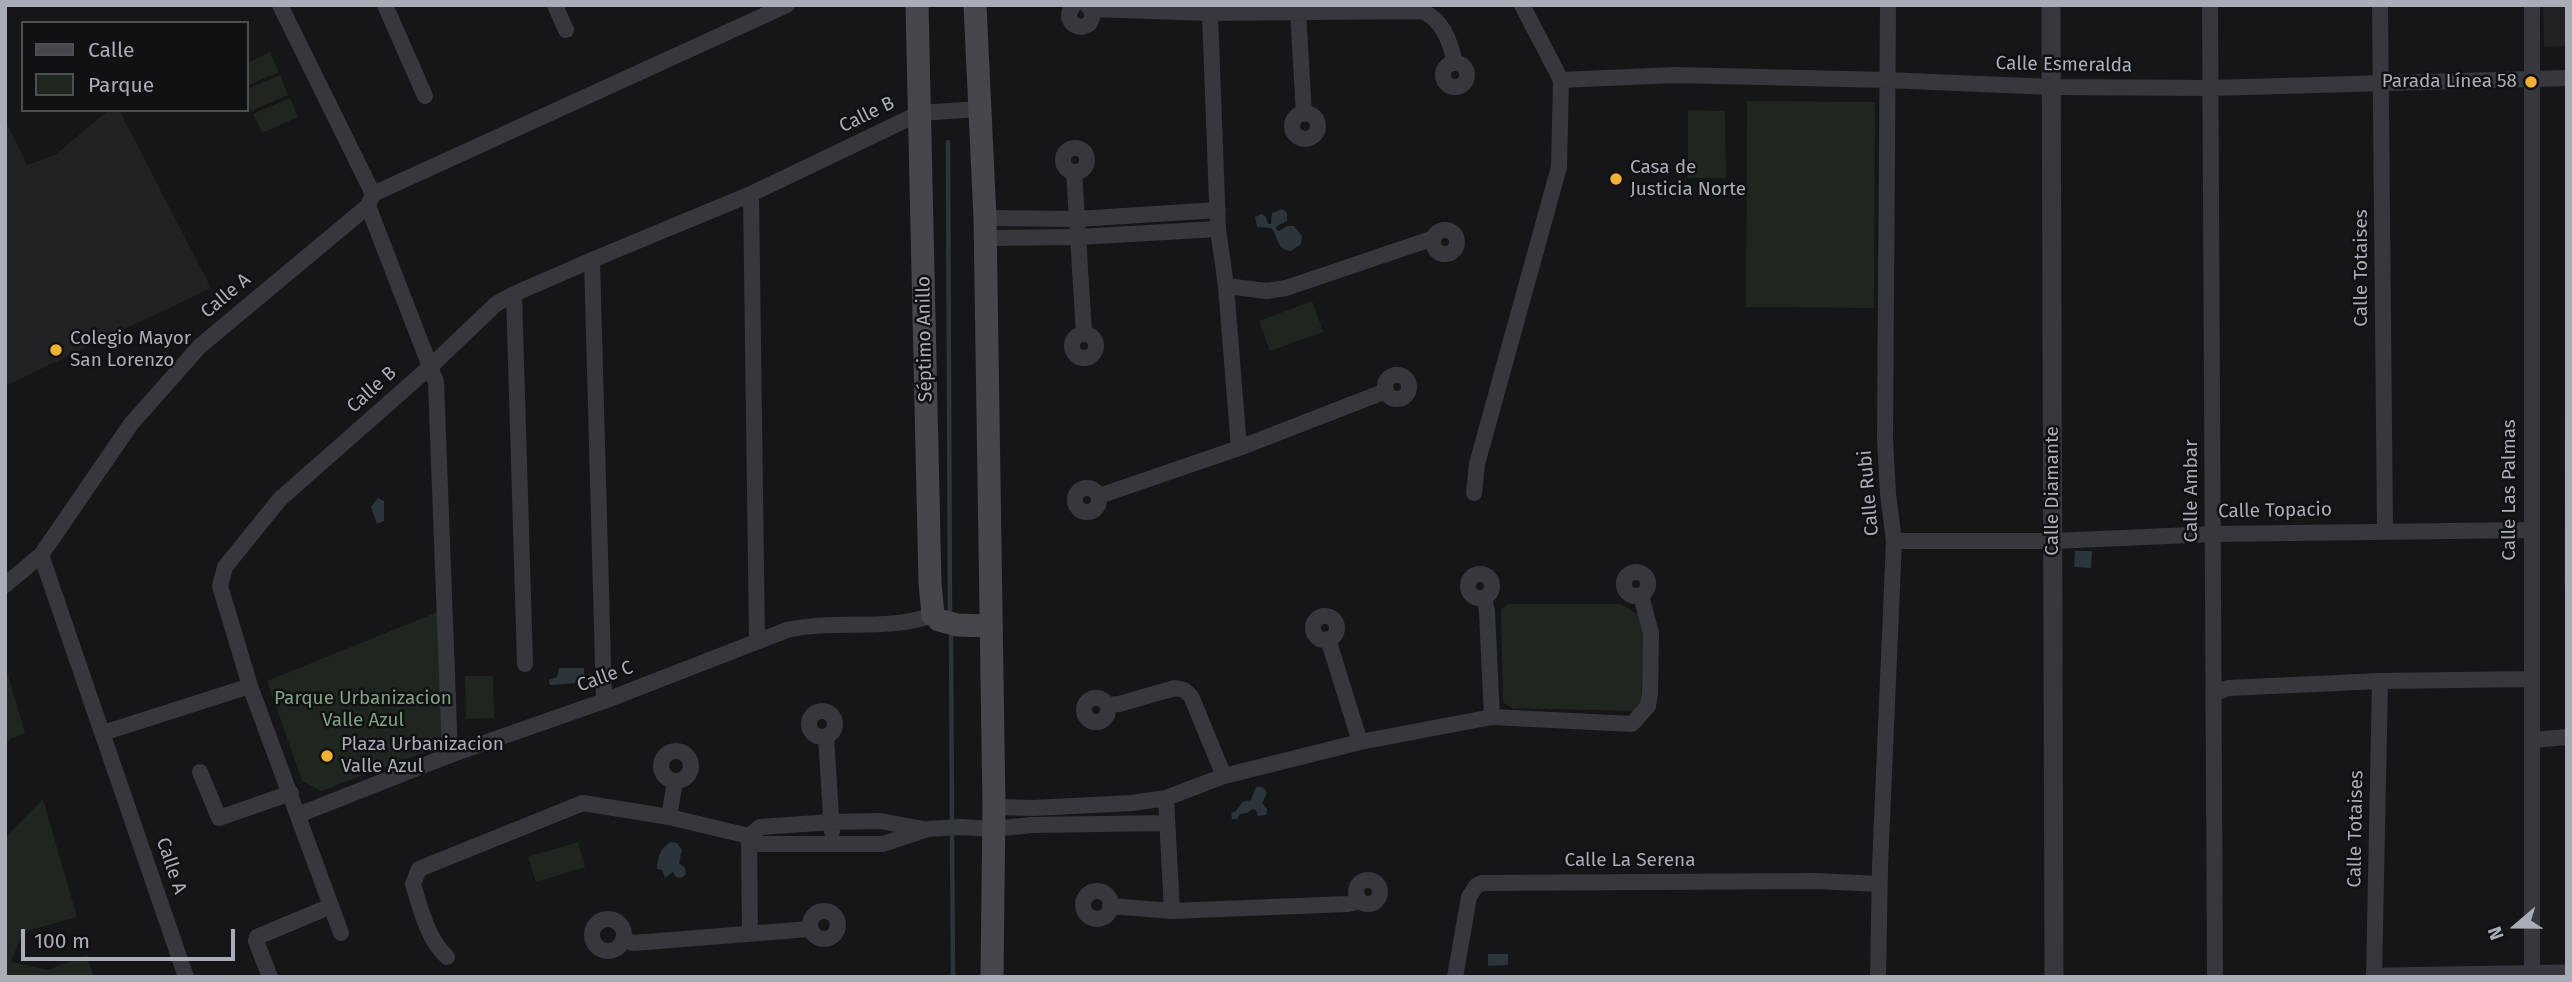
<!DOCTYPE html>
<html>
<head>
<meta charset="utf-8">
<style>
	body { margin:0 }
	#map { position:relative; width:2572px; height:982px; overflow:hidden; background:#161618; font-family:"Fira Sans",sans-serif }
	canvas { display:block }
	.frame { position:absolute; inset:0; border:7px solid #a8adb8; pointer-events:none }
	.legend { position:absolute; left:21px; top:21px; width:228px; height:91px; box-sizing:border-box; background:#111113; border:2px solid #4d4f55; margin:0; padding:9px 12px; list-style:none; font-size:21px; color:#a8adb8 }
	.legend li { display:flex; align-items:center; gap:14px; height:35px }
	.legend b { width:35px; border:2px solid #4d4f55 }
	.north { position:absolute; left:2481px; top:891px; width:70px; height:70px; -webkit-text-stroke:5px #111113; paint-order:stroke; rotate:250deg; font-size:19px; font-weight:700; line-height:28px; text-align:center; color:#a8adb8 }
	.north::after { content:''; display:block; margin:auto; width:24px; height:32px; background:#a8adb8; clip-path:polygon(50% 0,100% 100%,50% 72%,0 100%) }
	.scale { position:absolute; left:21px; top:929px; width:214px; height:32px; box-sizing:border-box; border:4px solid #a8adb8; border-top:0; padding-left:9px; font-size:21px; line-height:24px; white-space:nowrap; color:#a8adb8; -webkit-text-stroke:5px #111113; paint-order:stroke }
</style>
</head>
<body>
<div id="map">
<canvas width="2572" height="982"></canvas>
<div class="frame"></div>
<ul class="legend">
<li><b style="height:9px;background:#45474d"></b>Calle</li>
<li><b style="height:19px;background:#1e261f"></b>Parque</li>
</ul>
<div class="north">N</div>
<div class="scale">100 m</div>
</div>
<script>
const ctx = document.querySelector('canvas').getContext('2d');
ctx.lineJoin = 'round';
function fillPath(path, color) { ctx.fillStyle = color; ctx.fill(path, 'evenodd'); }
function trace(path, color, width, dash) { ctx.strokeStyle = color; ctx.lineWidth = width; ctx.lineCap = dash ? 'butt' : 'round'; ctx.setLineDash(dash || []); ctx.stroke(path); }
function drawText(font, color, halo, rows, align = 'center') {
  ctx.font = font + ' "Fira Sans",sans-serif'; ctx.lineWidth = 5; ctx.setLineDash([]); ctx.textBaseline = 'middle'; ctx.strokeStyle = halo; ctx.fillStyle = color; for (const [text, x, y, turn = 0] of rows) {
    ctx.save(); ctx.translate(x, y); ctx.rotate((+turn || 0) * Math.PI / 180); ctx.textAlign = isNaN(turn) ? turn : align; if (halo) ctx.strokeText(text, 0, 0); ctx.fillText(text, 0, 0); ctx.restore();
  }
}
const built = new Path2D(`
	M 2543,5 L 2567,5 L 2567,46 L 2544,47 Z
	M 109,110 L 119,110 L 211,288 L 5,386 L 5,120 L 27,165 L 55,155 Z`);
const green = new Path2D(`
	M 270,52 L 279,72 L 247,86 L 247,63 Z
	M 280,75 L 288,95 L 251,111 L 247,101 L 247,89 Z
	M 290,98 L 298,117 L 262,133 L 253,114 Z
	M 1747,101 L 1875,102 L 1874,308 L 1746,307 Z
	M 1688,110 L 1725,111 L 1726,178 L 1688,178 Z
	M 1312,301 L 1323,332 L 1270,351 L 1259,321 Z
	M 2565,403 L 2567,403 L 2567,585 L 2564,585 Z
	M 1507,604 L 1621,604 L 1644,618 L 1641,705 L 1633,711 L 1512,708 L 1503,702 L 1501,610 Z
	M 440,611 L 442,746 L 321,791 L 302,781 L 267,681 Z
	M 5,665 L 25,733 L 10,739 L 5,745 Z
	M 465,676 L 493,676 L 494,718 L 466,719 Z
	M 43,799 L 77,917 L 23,932 L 11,962 L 48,970 L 87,955 L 94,977 L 5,977 L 5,838 Z
	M 578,842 L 585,867 L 536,882 L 528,857 Z`);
const water = new Path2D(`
	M 1282,209 L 1287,213 L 1287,221 L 1277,226 L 1276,229 L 1279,231 L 1287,226 L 1294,226 L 1302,236 L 1301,244 L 1291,251 C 1276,250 1279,237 1271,228 L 1257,227 L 1255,217 L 1262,214 L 1266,217 L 1268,224 L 1271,224 L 1272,213 Z
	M 378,498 L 384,501 L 384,521 L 377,524 L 371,507 Z
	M 2075,551 L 2092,551 L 2091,568 L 2074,567 Z
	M 559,668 L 584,668 L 584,677 L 577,683 L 550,685 L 549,680 L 557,677 Z
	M 1256,787 L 1263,787 L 1267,793 L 1262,803 L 1267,809 L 1266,815 L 1258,816 L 1256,810 L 1252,809 L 1247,813 L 1240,814 L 1237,819 L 1232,819 L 1231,813 L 1236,811 L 1242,802 L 1251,800 Z
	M 671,842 L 677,843 L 682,850 L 679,863 L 685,868 L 686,874 L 681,878 L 676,877 L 673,872 L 665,878 L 662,870 L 657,869 C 657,858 661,847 671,842 Z
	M 1488,954 L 1508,954 L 1508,965 L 1488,966 Z`);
const stream = new Path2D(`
	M 948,142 L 950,617
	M 951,629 L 952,823
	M 952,832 L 953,977`);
const minor = new Path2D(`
	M 280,5 L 373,194
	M 385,5 L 425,96
	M 555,5 L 566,30
	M 1074,5 C 1065,15 1069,26 1082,27 L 1089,24 C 1094,17 1093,11 1087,5
	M 2210,5 L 2215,977
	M 2380,5 L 2385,530
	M 2532,5 L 2532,976
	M 1091,9 L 1210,13 L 1422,11 C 1443,20 1450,41 1455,63
	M 1298,12 L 1304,114
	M 1210,13 L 1218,229 L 1226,286 L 1239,448
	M1443 75a12 12 0 1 1 24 0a12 12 0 1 1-24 0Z
	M 1561,80 L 1676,75 L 1887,80 L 2051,87 L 2210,88 L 2567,78
	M1292 126a13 13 0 1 1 26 0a13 13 0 1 1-26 0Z
	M1063 160a12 12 0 1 1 24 0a12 12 0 1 1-24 0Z
	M 1074,172 L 1084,334
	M 751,194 L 757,640
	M 368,206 L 436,382 L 450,755
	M 985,218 L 1077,219 L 1218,210
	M1433 242a12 12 0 1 1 24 0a12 12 0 1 1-24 0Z
	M 985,238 L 1078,237 L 1218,229
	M 592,260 L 604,701
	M 1226,286 L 1267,291 L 1286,288 L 1434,238
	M 514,294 L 525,664
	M1072 346a12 12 0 1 1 24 0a12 12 0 1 1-24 0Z
	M1385 387a12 12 0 1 1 24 0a12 12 0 1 1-24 0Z
	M1075 500a12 12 0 1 1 24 0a12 12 0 1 1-24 0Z
	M 1474,493 L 1477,464 L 1559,167 L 1561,80 L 1522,5
	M 1099,496 L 1239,448 L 1386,391
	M 1894,541 L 2053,541 L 2213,534 L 2530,530
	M 41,555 L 186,977
	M1624 584a12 12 0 1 1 24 0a12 12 0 1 1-24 0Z
	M1468 586a12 12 0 1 1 24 0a12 12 0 1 1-24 0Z
	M 5,585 L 41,555 L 131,424 L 200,346 L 368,206 L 373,194 L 787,5
	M 1484,597 L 1487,612 L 1492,717
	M1313 628a12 12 0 1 1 24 0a12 12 0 1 1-24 0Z
	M 1328,639 L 1360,742
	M 2215,693 L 2228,688 L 2380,681 L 2531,679
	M1084 710a12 12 0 1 1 24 0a12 12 0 1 1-24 0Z
	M 1107,705 L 1119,704 L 1175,688 L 1184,690 L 1191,696 L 1224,776
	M809 724a13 13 0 1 1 26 0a13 13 0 1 1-26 0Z
	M 103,733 L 250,686
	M 826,736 L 832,832
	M 2532,740 L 2567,737
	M661 766a15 15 0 1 1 30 0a15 15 0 1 1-30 0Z
	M 200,772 L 219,818 L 291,793
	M 1166,798 L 1172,911
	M 994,807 L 1033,808 L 1132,803 L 1166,798 L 1224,776 L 1360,742 L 1492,717 L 1632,724 L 1648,706 L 1650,693 L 1651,633 L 1641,596
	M 298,815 L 450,755 L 604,701 L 787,630 C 835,619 886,632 933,615
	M 669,817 L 675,782
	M 749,836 L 760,827 L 832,822 L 880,821 L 924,829
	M 749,836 L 750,933
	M1356 892a12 12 0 1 1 24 0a12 12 0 1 1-24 0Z
	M1083 905a14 14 0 1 1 28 0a14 14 0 1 1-28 0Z
	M 1110,906 L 1172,911 L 1348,904 L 1353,903 L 1358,898
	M810 925a14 14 0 1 1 28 0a14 14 0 1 1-28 0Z
	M592 935a16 16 0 1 1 32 0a16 16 0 1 1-32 0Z
	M 341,933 L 250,686 L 220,586 L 225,567 L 280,499 L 431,366 L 496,304 L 514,294 L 592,260 L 751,194 L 920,113 L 979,109
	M 624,939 L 633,943 L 810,929
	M 447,957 C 427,938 421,910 413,884 L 419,869 L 583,803 L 669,817 L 749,836 L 760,844 L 883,844 L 928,829 L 961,827 L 993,829 L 1032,825 L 1166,823
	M 270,977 L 256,941 L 257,937 L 331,906
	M 1455,977 L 1469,897 L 1476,886 L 1482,883 L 1817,881 L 1879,884
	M 1878,977 L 1880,866 L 1894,541 L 1888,494 L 1885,439 L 1888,5
	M 2374,977 L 2380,681`);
const tertiary = new Path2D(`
	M 2051,5 L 2054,977
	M 2386,977 L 2567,974`);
const secondary = new Path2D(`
	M 917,5 L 930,583 L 933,615
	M 975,5 L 985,218 L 994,807 L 992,977
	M 939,620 L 957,625 L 989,626`);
const markers = [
	[2531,82,7,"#f2b134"],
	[1616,179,7,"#f2b134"],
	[56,350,7,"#f2b134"],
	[327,756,7,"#f2b134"]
];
const streetNames = [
	["Calle Esmeralda",2064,65,1],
	["Calle B",867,115,-26],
	["Calle Totaises",2362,268,-90],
	["Calle A",226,296,-40],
	["Séptimo Anillo",925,339,-91],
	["Calle B",372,390,-42],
	["Calle Las Palmas",2510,490,-90],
	["Calle Diamante",2053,491,-90],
	["Calle Ambar",2192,491,-90],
	["Calle Rubi",1869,493,-95],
	["Calle Topacio",2275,511,-1],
	["Calle C",605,677,-20],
	["Calle Totaises",2356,829,-89],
	["Calle La Serena",1630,861],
	["Calle A",171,866,71]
];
const poiNames = [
	["Parada Línea 58",2517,82,"right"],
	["Casa de",1630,168],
	["Justicia Norte",1630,190],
	["Colegio Mayor",70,339],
	["San Lorenzo",70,361],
	["Plaza Urbanizacion",341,745],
	["Valle Azul",341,767]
];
const parkNames = [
	["Parque Urbanizacion",363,699],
	["Valle Azul",363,721]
];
fillPath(built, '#222225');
fillPath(green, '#1e261f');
fillPath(water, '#2c353c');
trace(stream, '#2c353c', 4.5);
trace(minor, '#37383d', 16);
trace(tertiary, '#37383d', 19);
trace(secondary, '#45474d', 23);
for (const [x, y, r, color] of markers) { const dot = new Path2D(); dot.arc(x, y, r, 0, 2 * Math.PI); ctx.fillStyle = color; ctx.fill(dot); trace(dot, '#111113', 2.5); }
drawText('19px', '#a8adb8', '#111113', streetNames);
drawText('19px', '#a8adb8', '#111113', poiNames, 'left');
drawText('19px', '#7fa381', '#111113', parkNames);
</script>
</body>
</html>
